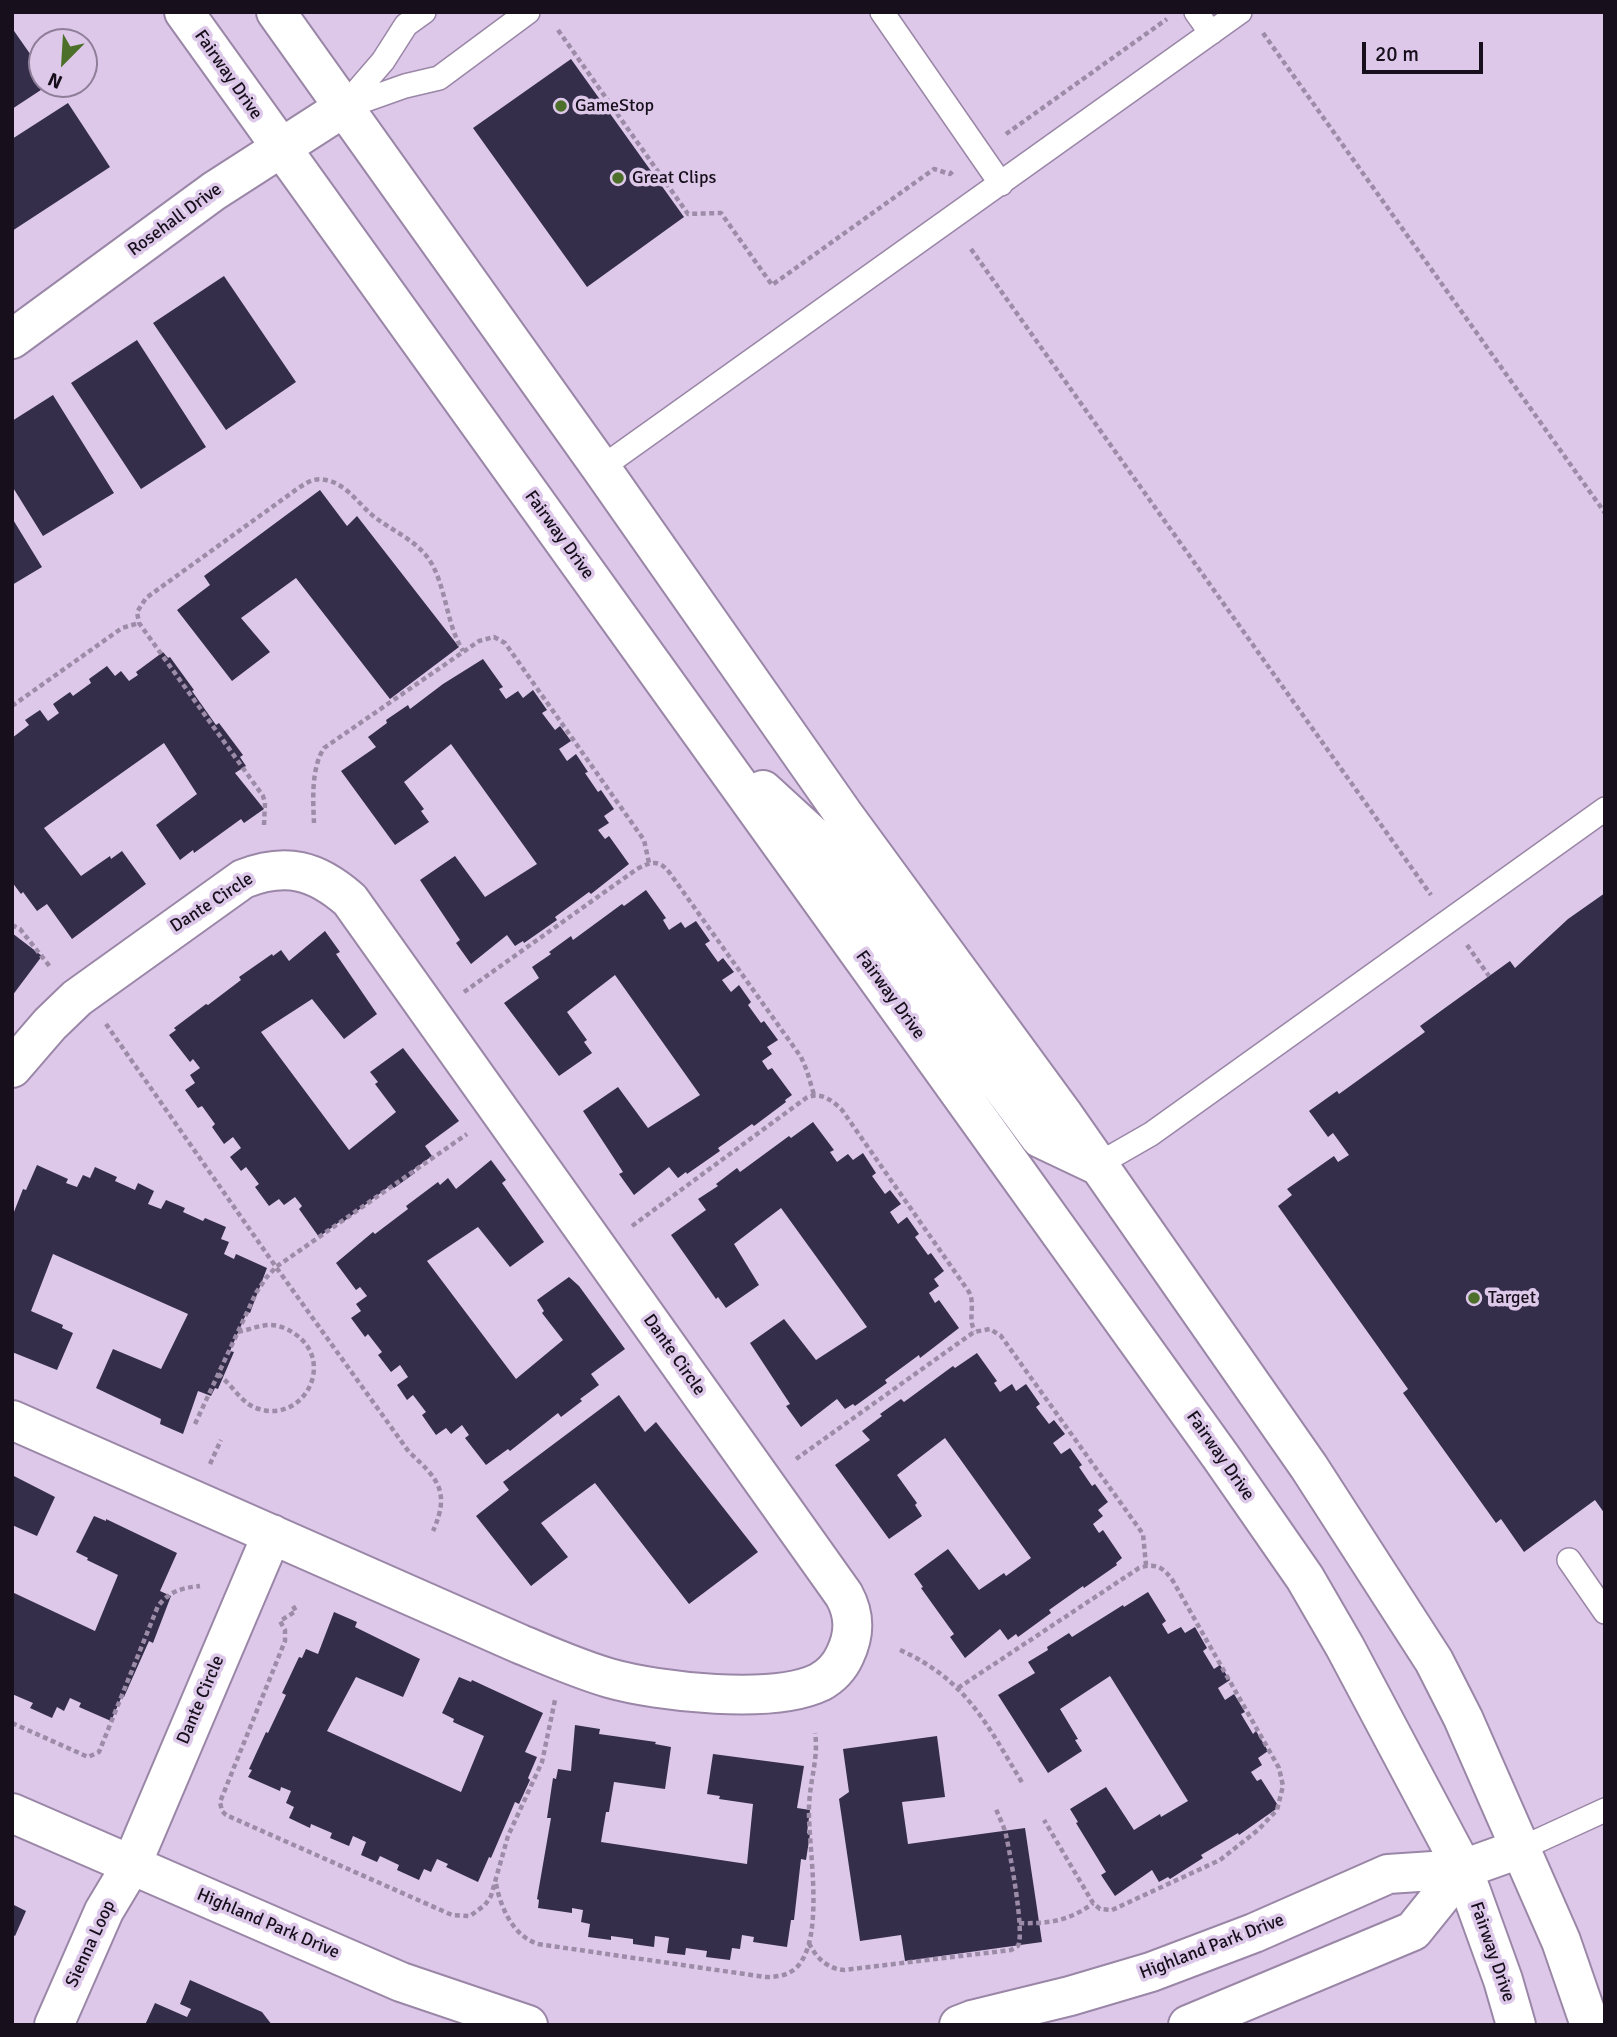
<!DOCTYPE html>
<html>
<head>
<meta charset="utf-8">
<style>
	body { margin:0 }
	#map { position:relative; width:1617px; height:2037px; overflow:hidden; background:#ddc8ea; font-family:Signika,sans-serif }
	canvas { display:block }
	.frame { position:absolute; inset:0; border:14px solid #17101c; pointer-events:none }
	.north { position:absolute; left:28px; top:28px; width:70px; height:70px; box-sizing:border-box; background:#ddc8ea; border:2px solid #8e7e98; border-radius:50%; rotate:204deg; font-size:19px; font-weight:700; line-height:28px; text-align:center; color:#17101c }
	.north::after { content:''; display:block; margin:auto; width:24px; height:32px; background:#4c702a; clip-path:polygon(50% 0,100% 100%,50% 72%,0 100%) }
	.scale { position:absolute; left:1362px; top:42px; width:121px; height:32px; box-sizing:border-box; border:4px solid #17101c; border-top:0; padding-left:9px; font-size:21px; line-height:24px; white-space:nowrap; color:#17101c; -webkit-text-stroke:5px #ddc8ea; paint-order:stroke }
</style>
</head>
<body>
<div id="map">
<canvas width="1617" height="2037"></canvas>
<div class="frame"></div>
<div class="north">N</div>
<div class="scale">20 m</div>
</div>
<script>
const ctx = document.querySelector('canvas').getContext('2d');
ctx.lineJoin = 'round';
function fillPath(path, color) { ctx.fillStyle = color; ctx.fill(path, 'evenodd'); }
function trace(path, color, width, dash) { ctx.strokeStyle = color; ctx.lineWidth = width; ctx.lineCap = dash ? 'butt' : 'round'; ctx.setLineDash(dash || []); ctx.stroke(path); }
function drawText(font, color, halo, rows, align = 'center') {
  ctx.font = font + ' Signika,sans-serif'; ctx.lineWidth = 7; ctx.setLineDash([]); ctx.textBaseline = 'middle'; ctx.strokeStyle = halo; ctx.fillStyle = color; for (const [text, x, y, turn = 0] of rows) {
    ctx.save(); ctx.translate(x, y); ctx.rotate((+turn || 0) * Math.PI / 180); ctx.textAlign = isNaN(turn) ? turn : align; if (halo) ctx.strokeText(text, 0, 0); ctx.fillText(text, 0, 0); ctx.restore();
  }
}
const building = new Path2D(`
	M 12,28 L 42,71 L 42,84 L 50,84 L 12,109 Z
	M 571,59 L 684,217 L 587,287 L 473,128 Z
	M 68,103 L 110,167 L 12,231 L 12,139 Z
	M 224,276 L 296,382 L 226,430 L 153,323 Z
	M 137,340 L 206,447 L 141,489 L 71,383 Z
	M 53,395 L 114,493 L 43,536 L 12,486 L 12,421 Z
	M 320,490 L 347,526 L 357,516 L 459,647 L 390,699 L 296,578 L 241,618 L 270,652 L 232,681 L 177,610 L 210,585 L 204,576 Z
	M 12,518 L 42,567 L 12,585 Z
	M 163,652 L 168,658 L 170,657 L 194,690 L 192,691 L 216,725 L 219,723 L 243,755 L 240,757 L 246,766 L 235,773 L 264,809 L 244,823 L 241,819 L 194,853 L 193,850 L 180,860 L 156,825 L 197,794 L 164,743 L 44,828 L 81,876 L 110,856 L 111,859 L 122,851 L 146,884 L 72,939 L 47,904 L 37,911 L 23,892 L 21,894 L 12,882 L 12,738 L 29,725 L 25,720 L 40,710 L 48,721 L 59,713 L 53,704 L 70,692 L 73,696 L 91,683 L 89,679 L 107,666 L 115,676 L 121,671 L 129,681 L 138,675 L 136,672 Z
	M 483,659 L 503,687 L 499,689 L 506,699 L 518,691 L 523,698 L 533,690 L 547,710 L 542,713 L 555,730 L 560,726 L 571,741 L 559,749 L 567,761 L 576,754 L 588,772 L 585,773 L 598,792 L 601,790 L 614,809 L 604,816 L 609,823 L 598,830 L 605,839 L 609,836 L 629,864 L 591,894 L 589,892 L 555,917 L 557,920 L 524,943 L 523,941 L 515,946 L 507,935 L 471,964 L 456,943 L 460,940 L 420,880 L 455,856 L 485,897 L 537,864 L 451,744 L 404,782 L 424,809 L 421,811 L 429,822 L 395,845 L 341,771 L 376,747 L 368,737 L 387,723 L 386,720 L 408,705 L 410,709 L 443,684 Z
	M 646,890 L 666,918 L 663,920 L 669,930 L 681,922 L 685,928 L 696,921 L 710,941 L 705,944 L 718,962 L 723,958 L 734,972 L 722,980 L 731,992 L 739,985 L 751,1002 L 748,1005 L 761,1023 L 764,1021 L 778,1040 L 767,1047 L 772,1054 L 762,1061 L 768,1070 L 772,1068 L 792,1095 L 785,1100 L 786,1102 L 754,1126 L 752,1124 L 718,1148 L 720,1151 L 687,1174 L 686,1172 L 678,1178 L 669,1167 L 634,1195 L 619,1174 L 623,1172 L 583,1111 L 618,1087 L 648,1128 L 700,1095 L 615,975 L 567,1012 L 587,1040 L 584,1042 L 592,1053 L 559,1076 L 504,1003 L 539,978 L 532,967 L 551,954 L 549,952 L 571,936 L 573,940 L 622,904 L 624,906 Z
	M 1605,893 L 1605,1514 L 1595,1500 L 1524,1552 L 1501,1519 L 1496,1523 L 1403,1393 L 1408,1389 L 1278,1206 L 1292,1195 L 1287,1189 L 1334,1156 L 1338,1162 L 1349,1155 L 1333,1133 L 1328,1137 L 1309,1111 L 1337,1091 L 1339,1094 L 1425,1032 L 1420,1026 L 1510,961 L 1515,968 L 1568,919 Z
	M 325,931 L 340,952 L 336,954 L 377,1014 L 344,1039 L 312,999 L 261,1032 L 349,1150 L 396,1112 L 375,1084 L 378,1082 L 370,1072 L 403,1048 L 459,1121 L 425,1146 L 432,1156 L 413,1170 L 415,1173 L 394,1188 L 391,1185 L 343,1222 L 342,1220 L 319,1237 L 299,1209 L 302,1206 L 295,1197 L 284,1205 L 279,1199 L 269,1206 L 255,1187 L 259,1184 L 246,1167 L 241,1171 L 230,1157 L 241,1148 L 233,1137 L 224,1144 L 212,1127 L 215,1124 L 202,1106 L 198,1108 L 185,1090 L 195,1083 L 190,1075 L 200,1068 L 193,1059 L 190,1062 L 169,1035 L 176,1030 L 174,1028 L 206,1004 L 208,1005 L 241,980 L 239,977 L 272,954 L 273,956 L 281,950 L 289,961 Z
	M 12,933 L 42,956 L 12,996 Z
	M 813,1122 L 834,1150 L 830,1152 L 837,1162 L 848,1154 L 853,1160 L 863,1153 L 876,1173 L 872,1176 L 885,1194 L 890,1190 L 901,1204 L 890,1212 L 898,1224 L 907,1217 L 919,1234 L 915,1237 L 928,1255 L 931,1253 L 944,1271 L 934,1279 L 939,1286 L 929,1293 L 935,1303 L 939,1300 L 959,1328 L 920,1358 L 919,1355 L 885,1380 L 887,1383 L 855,1406 L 853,1404 L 845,1409 L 837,1399 L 801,1427 L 786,1406 L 790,1404 L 750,1343 L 784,1319 L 816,1360 L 867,1327 L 781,1208 L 734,1244 L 759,1285 L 726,1308 L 718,1297 L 716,1299 L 671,1235 L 706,1210 L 698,1199 L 718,1186 L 716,1184 L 737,1168 L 740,1172 L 789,1136 L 791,1138 Z
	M 491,1160 L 506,1180 L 502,1183 L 544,1242 L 510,1267 L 478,1227 L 427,1261 L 516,1379 L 563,1340 L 542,1313 L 544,1311 L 537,1300 L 569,1277 L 579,1286 L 625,1349 L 591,1374 L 599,1385 L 580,1399 L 582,1401 L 561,1417 L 558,1413 L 510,1451 L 508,1449 L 486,1465 L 465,1438 L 469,1435 L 462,1425 L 451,1434 L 446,1428 L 436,1435 L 422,1415 L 426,1412 L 413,1395 L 407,1400 L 397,1385 L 408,1377 L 400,1365 L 391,1372 L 378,1355 L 382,1352 L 368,1334 L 365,1337 L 351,1318 L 361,1311 L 356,1304 L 367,1296 L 360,1287 L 356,1290 L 336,1263 L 373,1232 L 375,1234 L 408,1209 L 406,1206 L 438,1182 L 440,1185 L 448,1178 L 456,1189 Z
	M 37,1165 L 68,1179 L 66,1183 L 77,1187 L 83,1175 L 90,1178 L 95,1167 L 117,1177 L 115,1181 L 135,1190 L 138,1183 L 154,1191 L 148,1204 L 161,1209 L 166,1200 L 185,1208 L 183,1212 L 203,1221 L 205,1218 L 226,1227 L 221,1239 L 229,1242 L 224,1254 L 234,1259 L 236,1254 L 267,1268 L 250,1313 L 247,1312 L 230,1351 L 234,1352 L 218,1389 L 215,1388 L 211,1396 L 198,1391 L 183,1434 L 160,1424 L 161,1419 L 96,1388 L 113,1349 L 161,1369 L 188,1314 L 53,1254 L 31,1311 L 63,1325 L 62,1328 L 73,1333 L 57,1370 L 12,1352 L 12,1217 L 23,1189 L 26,1190 Z
	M 977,1353 L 997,1381 L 994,1383 L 1000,1392 L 1012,1384 L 1016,1391 L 1026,1384 L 1040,1404 L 1036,1407 L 1049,1424 L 1054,1420 L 1065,1434 L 1053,1443 L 1061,1454 L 1070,1448 L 1082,1465 L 1079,1467 L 1092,1486 L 1095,1484 L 1108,1502 L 1098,1510 L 1103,1516 L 1093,1524 L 1099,1533 L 1103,1530 L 1122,1558 L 1116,1563 L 1117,1565 L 1084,1588 L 1083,1586 L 1049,1610 L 1051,1613 L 1018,1637 L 1016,1634 L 1008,1640 L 1000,1629 L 965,1658 L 950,1637 L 954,1634 L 921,1588 L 923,1587 L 914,1574 L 948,1549 L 979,1590 L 1004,1573 L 1006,1576 L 1031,1558 L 945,1438 L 897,1475 L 917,1503 L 915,1505 L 922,1516 L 889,1539 L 835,1465 L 870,1440 L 862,1431 L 882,1416 L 880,1414 L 901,1399 L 904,1402 L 953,1366 L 955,1368 Z
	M 619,1395 L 645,1432 L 656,1422 L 758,1552 L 689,1604 L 595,1483 L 541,1523 L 568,1557 L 531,1586 L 476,1516 L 509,1490 L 503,1482 Z
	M 12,1475 L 55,1497 L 37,1536 L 12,1525 Z
	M 94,1516 L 106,1521 L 106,1519 L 177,1553 L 160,1591 L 171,1596 L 153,1643 L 149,1641 L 124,1697 L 122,1696 L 111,1721 L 79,1707 L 81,1703 L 70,1698 L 64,1711 L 57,1707 L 52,1718 L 30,1708 L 33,1703 L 12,1694 L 12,1592 L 95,1631 L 118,1575 L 87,1560 L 88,1558 L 76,1552 Z
	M 1148,1592 L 1166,1621 L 1162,1624 L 1168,1634 L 1181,1627 L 1185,1633 L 1195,1627 L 1207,1648 L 1203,1651 L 1214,1669 L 1220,1665 L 1230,1680 L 1218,1688 L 1225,1700 L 1234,1694 L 1245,1712 L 1241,1714 L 1253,1734 L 1256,1731 L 1268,1751 L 1258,1758 L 1262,1765 L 1251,1772 L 1257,1781 L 1261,1779 L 1279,1807 L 1239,1835 L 1238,1833 L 1201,1855 L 1203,1858 L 1170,1879 L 1168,1877 L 1159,1882 L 1152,1870 L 1115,1896 L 1101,1875 L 1106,1872 L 1076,1823 L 1078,1822 L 1070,1809 L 1106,1787 L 1134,1830 L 1160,1814 L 1161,1817 L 1188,1801 L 1110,1676 L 1060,1709 L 1078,1739 L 1075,1740 L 1082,1751 L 1048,1773 L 998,1695 L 1035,1673 L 1028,1662 L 1048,1650 L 1047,1647 L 1069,1633 L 1072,1637 L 1123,1605 L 1124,1607 Z
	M 334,1612 L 357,1622 L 355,1627 L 420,1659 L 403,1697 L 356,1677 L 327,1731 L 461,1792 L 484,1736 L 453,1722 L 454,1719 L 442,1713 L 459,1677 L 471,1682 L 472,1680 L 543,1713 L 525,1752 L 537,1757 L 528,1778 L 530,1780 L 519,1804 L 515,1802 L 491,1858 L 489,1857 L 478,1882 L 446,1867 L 448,1864 L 437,1859 L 431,1872 L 424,1869 L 419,1880 L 397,1870 L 399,1865 L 380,1856 L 377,1862 L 361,1855 L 366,1842 L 353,1836 L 349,1846 L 330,1838 L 332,1833 L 311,1824 L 310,1828 L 289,1818 L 294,1807 L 286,1803 L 291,1791 L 281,1787 L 280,1791 L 248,1777 L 252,1770 L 249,1769 L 266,1732 L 268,1733 L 286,1695 L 282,1693 L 299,1657 L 302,1658 L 306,1649 L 318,1654 Z
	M 575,1725 L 600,1729 L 599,1734 L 656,1742 L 655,1744 L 671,1747 L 665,1789 L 614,1782 L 609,1812 L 606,1812 L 601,1842 L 747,1864 L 753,1804 L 719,1799 L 720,1796 L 707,1794 L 713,1754 L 804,1766 L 797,1808 L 810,1810 L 807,1833 L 810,1834 L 806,1860 L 801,1859 L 794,1920 L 791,1920 L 787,1947 L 753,1942 L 754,1937 L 742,1935 L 740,1949 L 732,1948 L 730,1960 L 706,1957 L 707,1951 L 686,1948 L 685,1955 L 667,1953 L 669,1938 L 655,1936 L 654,1947 L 633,1944 L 633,1939 L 611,1936 L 611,1940 L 588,1937 L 590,1924 L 581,1922 L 583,1910 L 572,1908 L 572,1913 L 538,1908 L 539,1900 L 537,1899 L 551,1818 L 547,1818 L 553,1778 L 556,1779 L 558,1769 L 571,1771 Z
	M 937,1736 L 945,1797 L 902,1802 L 908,1844 L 1025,1828 L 1042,1942 L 905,1961 L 901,1935 L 860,1941 L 839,1799 L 849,1792 L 843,1749 Z
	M 12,1904 L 26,1911 L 15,1936 L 12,1934 Z
	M 190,1980 L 262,2012 L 272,2025 L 145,2025 L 155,2003 L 187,2017 L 191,2009 L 180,2004 Z`);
const path = new Path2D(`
	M 558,30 L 688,214 L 721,213 L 772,285 L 934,169 L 950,174 L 953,171
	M 1263,33 L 1605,513
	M 1006,134 L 1167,19
	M 971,249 L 1431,895
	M 12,706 L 122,628 L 139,623
	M 314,823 C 313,800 311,768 324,748 L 479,641 L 494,637 L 505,643 L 644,840 L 649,863
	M 264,825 L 265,803 L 263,796 L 139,623 L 137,612 L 146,598 L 297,489 C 306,483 314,477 326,480 C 346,484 358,503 372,515 C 393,532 420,541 433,566 C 447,594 447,625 463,651
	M 12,925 L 20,929 L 51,968
	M 1467,945 L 1489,976
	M 464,992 L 637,869 C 650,862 659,859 669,872 L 801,1057 L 807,1071 L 814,1095
	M 106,1024 L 276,1267 L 467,1134
	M 632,1226 L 806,1098 C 820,1091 832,1100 842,1110 L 969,1292 C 976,1305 967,1319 975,1331
	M 218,1374 C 233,1385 241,1404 259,1409 C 304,1423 336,1362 295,1334 C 288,1329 279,1325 270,1325 C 259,1325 249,1330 238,1332
	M 195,1424 L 256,1293 L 266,1278 L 276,1267 L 409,1452 C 437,1478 451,1491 433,1531
	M 796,1459 L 974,1332 L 990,1329 L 1001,1336 L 1143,1534 L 1146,1565
	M 210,1464 L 221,1440
	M 293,1606 L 296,1611 L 280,1621 L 285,1630 L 285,1641 L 220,1802 L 222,1811 L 226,1815 L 452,1915 L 470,1916 L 485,1905 L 491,1896 L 508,1836 L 542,1762 L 555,1700
	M 900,1650 C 967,1680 987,1725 1023,1784
	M 958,1688 L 1139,1568 C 1156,1562 1164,1568 1173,1581 L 1279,1768 L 1283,1786 L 1277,1810 L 1258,1830 L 1220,1860 L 1112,1910 L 1100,1909 L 1093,1903 L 1044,1820
	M 12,1723 L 88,1757 L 99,1752 L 158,1606 C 170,1591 181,1588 200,1586
	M 496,1884 C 501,1908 513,1936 538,1944 L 765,1977 C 776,1977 787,1976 796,1968 C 826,1939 808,1848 809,1809 C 809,1783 819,1758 815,1733
	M 1019,1923 C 1048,1924 1070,1921 1093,1903
	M 809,1943 C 816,1958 828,1969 844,1970 L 1011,1950 L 1018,1946 C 1025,1933 1010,1853 1006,1835 C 1004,1826 999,1817 996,1809`);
const service = new Path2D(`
	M 882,12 L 1001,184
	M 1196,12 L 1211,33
	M 345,105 L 383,61 L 406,25 L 424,12
	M 343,108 L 405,86 L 439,78 L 528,12
	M 601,468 L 1240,12
	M 1097,1165 L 1151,1134 L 1605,809
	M 1569,1560 L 1605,1612
	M 1522,1848 L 1605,1810`);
const minor = new Path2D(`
	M 12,339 L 214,191 L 343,108
	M 12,1068 L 50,1024 L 77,998 L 243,879 C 286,862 316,870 350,900 L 844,1595 C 855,1615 855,1634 845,1655 C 840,1666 831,1676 820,1682 C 773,1705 658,1692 609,1678 C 578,1669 549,1656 520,1644 L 12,1420
	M 54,2025 L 104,1911 L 131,1866 L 272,1534`);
const tertiary = new Path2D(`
	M 12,1813 L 401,1982 L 528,2025
	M 959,2025 L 972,2020 L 1070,1996 L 1151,1972 L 1254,1933 L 1388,1874 L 1463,1869 L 1522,1848
	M 1188,2025 L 1413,1931 L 1463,1869`);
const secondary = new Path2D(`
	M 184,12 L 1221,1457 L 1305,1578 L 1345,1647 L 1463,1869 L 1503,1980 L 1516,2025
	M 276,12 L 601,468 L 844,815 L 1065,1117 L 1309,1467 L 1434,1661 L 1463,1718 L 1561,1941 L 1590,2025
	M 763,790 L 823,845 L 1040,1138 L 1097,1165`);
const markers = [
	[561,106,7,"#4c702a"],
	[618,178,7,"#4c702a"],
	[1474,1298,7,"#4c702a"]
];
const streetNames = [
	["Fairway Drive",228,75,55],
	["Rosehall Drive",175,220,-36],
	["Fairway Drive",559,535,54],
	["Dante Circle",212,903,-33],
	["Fairway Drive",890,995,54],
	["Dante Circle",674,1355,55],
	["Fairway Drive",1220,1456,55],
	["Dante Circle",201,1700,-67],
	["Highland Park Drive",268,1924,23],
	["Sienna Loop",91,1944,-65],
	["Highland Park Drive",1212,1947,-21],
	["Fairway Drive",1492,1952,71]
];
const poiNames = [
	["GameStop",575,106],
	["Great Clips",632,178],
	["Target",1488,1298]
];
fillPath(building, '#342e4b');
trace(service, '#9a86a6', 26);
trace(minor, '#9a86a6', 42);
trace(tertiary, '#9a86a6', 42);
trace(secondary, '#9a86a6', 42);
trace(path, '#9d8ca7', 4.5, [5, 3.5]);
trace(service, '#fff', 23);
trace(minor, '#fff', 38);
trace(tertiary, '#fff', 38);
trace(secondary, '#fff', 38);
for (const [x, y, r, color] of markers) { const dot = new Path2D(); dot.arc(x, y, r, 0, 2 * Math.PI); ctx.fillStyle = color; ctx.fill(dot); trace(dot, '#ddc8ea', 2.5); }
drawText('18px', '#17101c', '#ddc8ea', streetNames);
drawText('18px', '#17101c', '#ddc8ea', poiNames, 'left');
</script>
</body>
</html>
